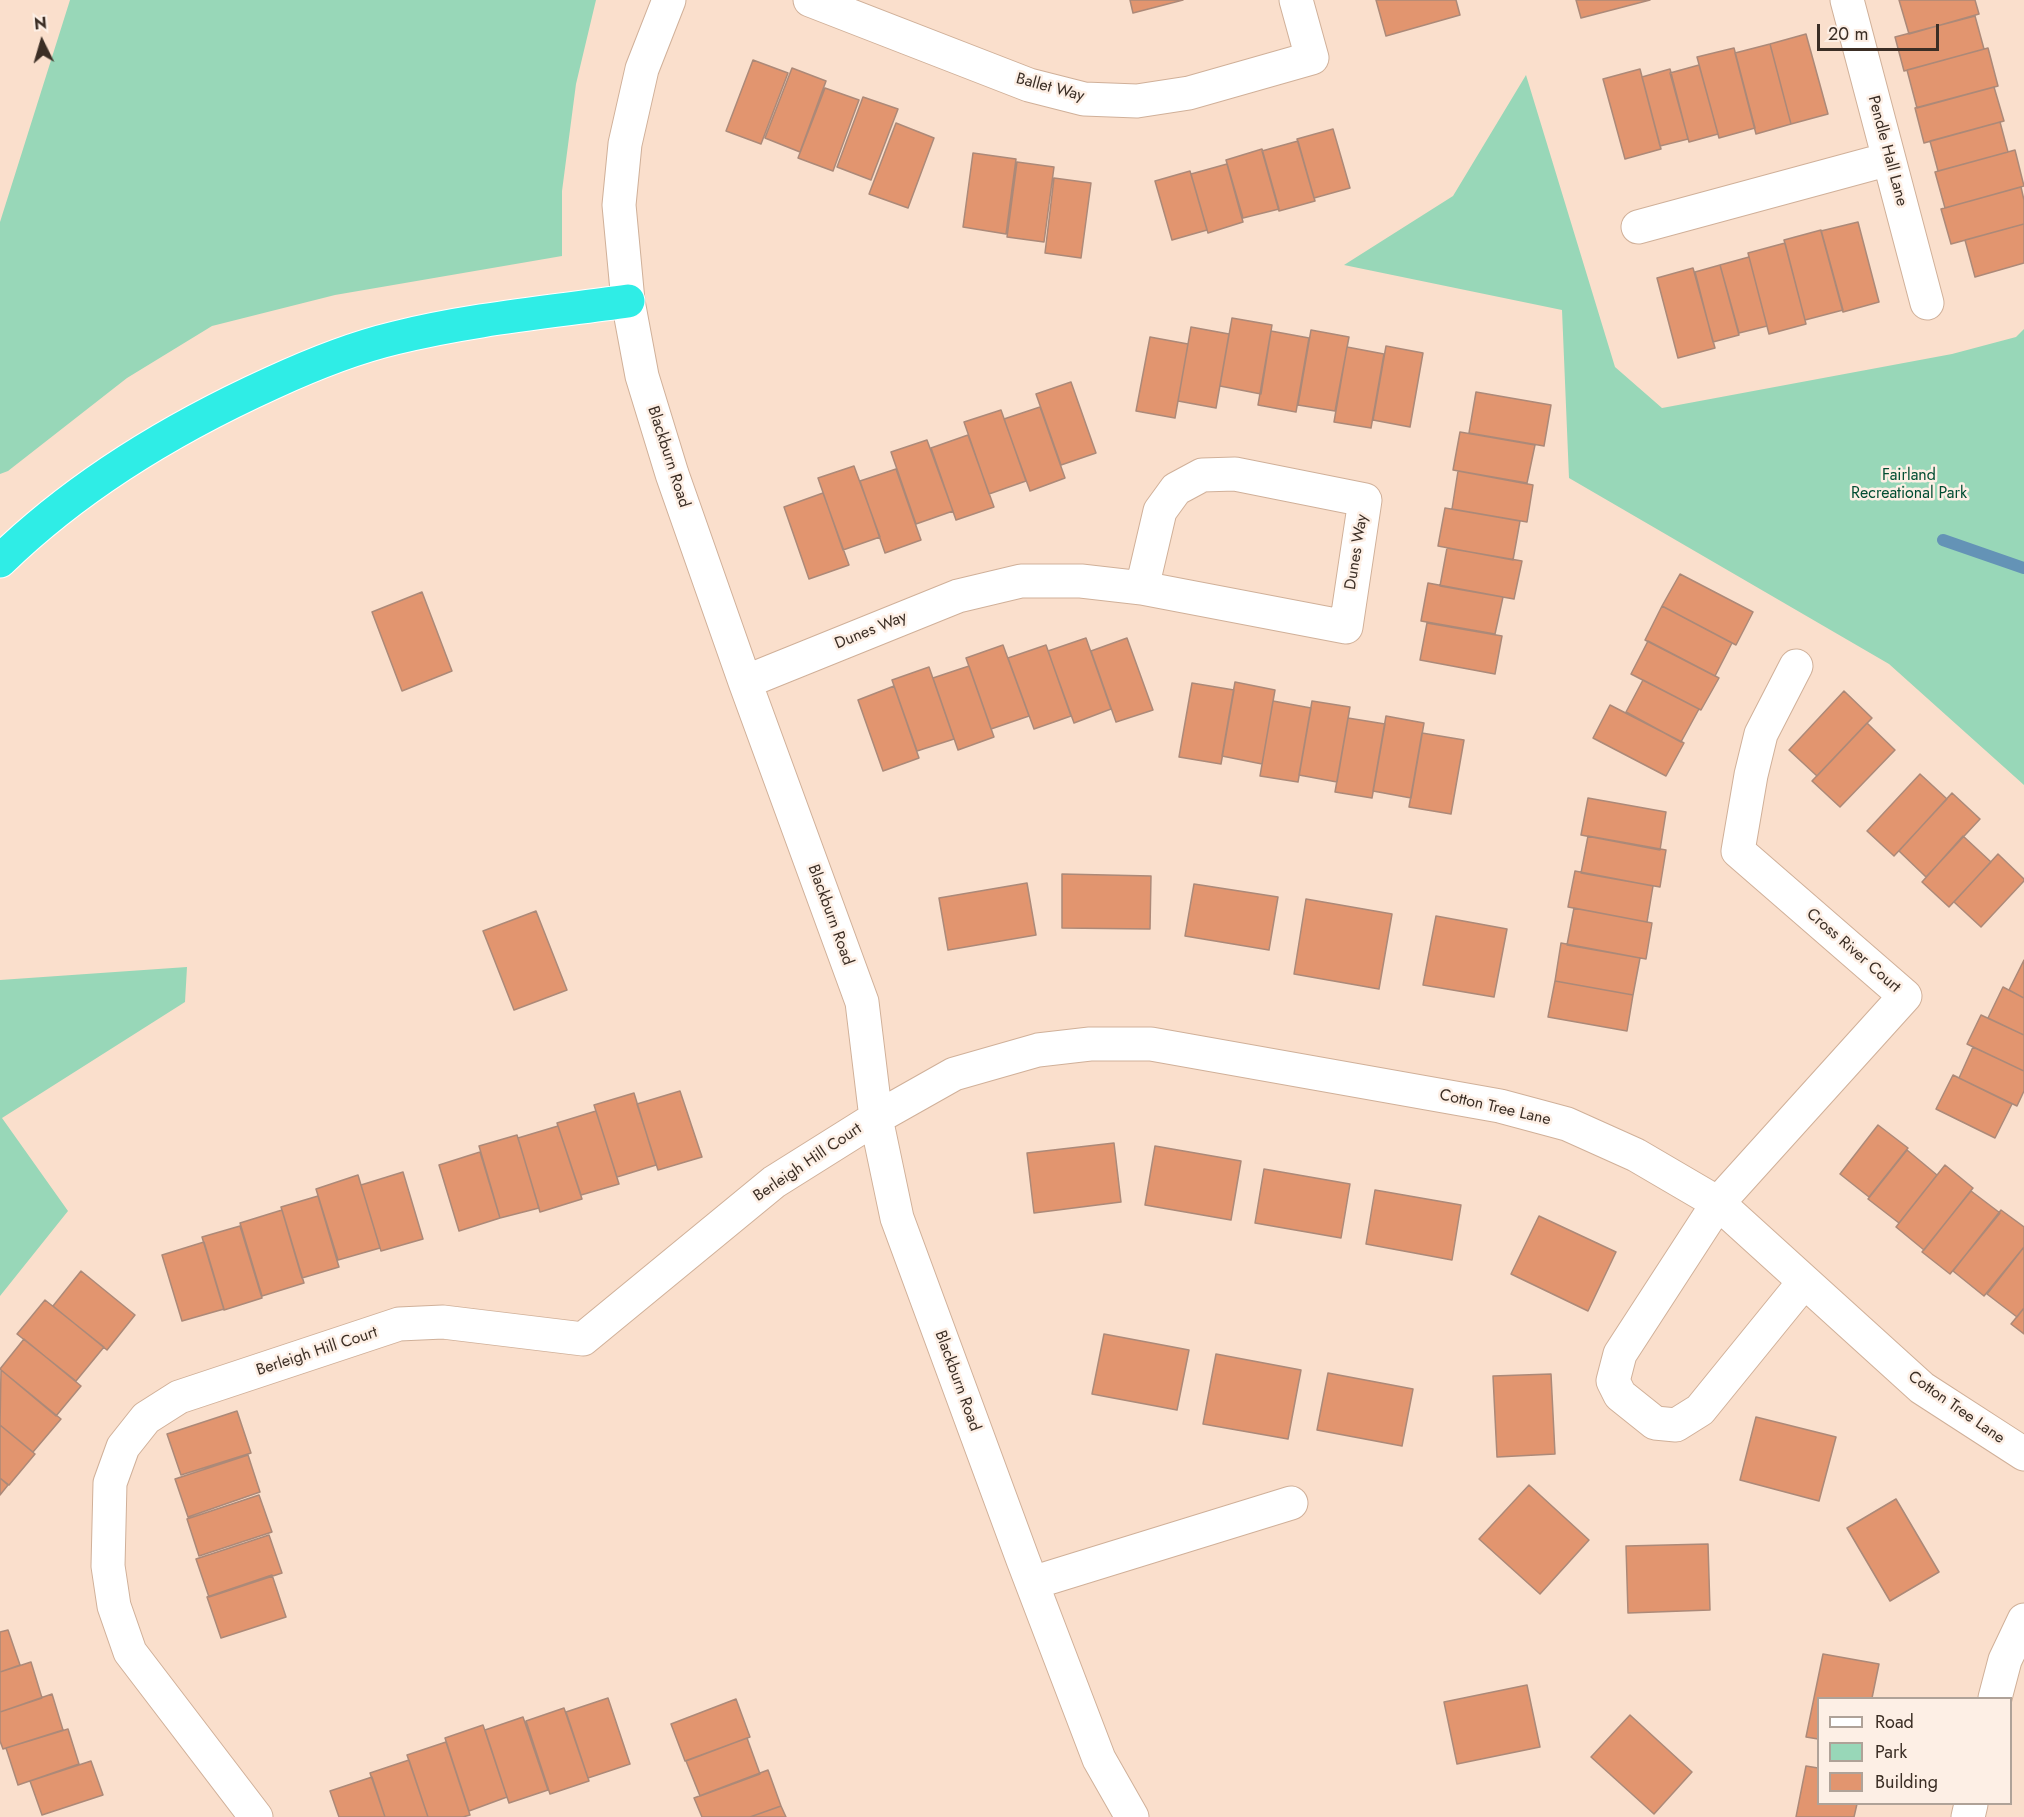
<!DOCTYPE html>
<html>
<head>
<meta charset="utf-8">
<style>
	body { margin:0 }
	#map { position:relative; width:2024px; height:1817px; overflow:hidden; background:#fadfcc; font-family:Jost,sans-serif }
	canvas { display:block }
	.legend { position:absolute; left:1817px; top:1697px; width:195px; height:108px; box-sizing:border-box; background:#fdefe5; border:2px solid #afa298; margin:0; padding:8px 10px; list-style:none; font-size:18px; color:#3b2e25 }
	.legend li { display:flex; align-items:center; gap:12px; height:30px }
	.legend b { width:30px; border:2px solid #afa298 }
	.north { position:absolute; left:12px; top:12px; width:60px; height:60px; -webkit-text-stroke:4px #fdefe5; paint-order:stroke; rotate:355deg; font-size:16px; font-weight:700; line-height:24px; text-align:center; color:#3b2e25 }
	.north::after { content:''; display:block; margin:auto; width:21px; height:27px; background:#3b2e25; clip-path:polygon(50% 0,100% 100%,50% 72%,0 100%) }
	.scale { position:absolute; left:1817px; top:24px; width:122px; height:27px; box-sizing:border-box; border:3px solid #3b2e25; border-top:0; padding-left:8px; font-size:18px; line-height:21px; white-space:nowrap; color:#3b2e25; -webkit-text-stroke:4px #fdefe5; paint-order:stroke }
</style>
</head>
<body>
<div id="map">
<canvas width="2024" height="1817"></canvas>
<ul class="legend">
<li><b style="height:8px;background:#fff"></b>Road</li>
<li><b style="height:16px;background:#98d7b8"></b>Park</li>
<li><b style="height:16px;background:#e2956f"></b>Building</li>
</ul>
<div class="north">N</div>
<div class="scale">20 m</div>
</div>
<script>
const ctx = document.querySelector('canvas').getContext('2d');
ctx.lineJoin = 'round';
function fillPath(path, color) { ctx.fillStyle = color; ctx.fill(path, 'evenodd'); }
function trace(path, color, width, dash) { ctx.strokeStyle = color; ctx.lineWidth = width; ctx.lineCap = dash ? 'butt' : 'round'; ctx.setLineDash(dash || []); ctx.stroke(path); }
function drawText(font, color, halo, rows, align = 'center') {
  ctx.font = font + ' Jost,sans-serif'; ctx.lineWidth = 5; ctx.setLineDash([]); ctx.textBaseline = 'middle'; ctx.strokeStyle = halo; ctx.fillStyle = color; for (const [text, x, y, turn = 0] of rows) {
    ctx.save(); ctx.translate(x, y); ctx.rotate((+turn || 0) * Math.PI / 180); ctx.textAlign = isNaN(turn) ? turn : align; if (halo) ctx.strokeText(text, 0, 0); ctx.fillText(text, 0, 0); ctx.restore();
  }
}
const green = new Path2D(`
	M 70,0 L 596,0 L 576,84 L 562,191 L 562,256 L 335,295 L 212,326 L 127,378 L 8,471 L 0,474 L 0,222 Z
	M 1526,75 L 1615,367 L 1662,408 L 1952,354 L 2016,337 L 2024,329 L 2024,785 L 1889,664 L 1569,478 L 1562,310 L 1344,265 L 1453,196 Z
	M 187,967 L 185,1002 L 2,1118 L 68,1211 L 0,1296 L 0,980 Z`);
const stream = new Path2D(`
	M 1943,540 L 2024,568`);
const building = new Path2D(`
	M 1130,0 L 1183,0 L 1133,13 Z
	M 1376,0 L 1456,0 L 1460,15 L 1386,36 Z
	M 1576,0 L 1650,0 L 1581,18 Z
	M 1899,0 L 1975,0 L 1979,14 L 1909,34 Z
	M 1975,16 L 1984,49 L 1904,71 L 1895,37 Z
	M 1806,34 L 1828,114 L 1791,124 L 1770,44 Z
	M 1770,44 L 1791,124 L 1756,134 L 1735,53 Z
	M 1734,48 L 1755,128 L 1719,138 L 1697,57 Z
	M 1988,48 L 1998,86 L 1917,108 L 1907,70 Z
	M 753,60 L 788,73 L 761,144 L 726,131 Z
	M 1699,65 L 1718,134 L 1689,142 L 1670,73 Z
	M 792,68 L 826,81 L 800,152 L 765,138 Z
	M 1640,69 L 1661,149 L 1625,159 L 1603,79 Z
	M 1670,69 L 1688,139 L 1660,146 L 1642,77 Z
	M 1994,87 L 2004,121 L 1924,143 L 1915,108 Z
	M 825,88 L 859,100 L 833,171 L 798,158 Z
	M 863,97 L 898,109 L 871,180 L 837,167 Z
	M 2000,122 L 2008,152 L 1938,171 L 1930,141 Z
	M 896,123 L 934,138 L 908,208 L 869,194 Z
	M 1333,129 L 1350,188 L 1314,198 L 1297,139 Z
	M 1298,141 L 1315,201 L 1279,211 L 1262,151 Z
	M 1262,149 L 1279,209 L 1243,218 L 1226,160 Z
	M 2015,150 L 2024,186 L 1945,208 L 1935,172 Z
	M 973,153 L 1016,159 L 1006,234 L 963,227 Z
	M 1017,162 L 1054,167 L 1044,242 L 1007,237 Z
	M 1227,164 L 1243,222 L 1208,233 L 1191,174 Z
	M 1190,171 L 1207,230 L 1172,240 L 1155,181 Z
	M 1054,178 L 1091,183 L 1081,258 L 1045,253 Z
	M 2021,187 L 2024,200 L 2024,224 L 1951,244 L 1941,209 Z
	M 1858,222 L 1879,302 L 1843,312 L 1821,231 Z
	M 2024,224 L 2024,263 L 1975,277 L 1965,240 Z
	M 1821,230 L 1843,310 L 1805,320 L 1784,240 Z
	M 1785,243 L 1806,324 L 1769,334 L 1748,253 Z
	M 1749,257 L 1767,326 L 1739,333 L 1720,265 Z
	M 1720,265 L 1739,335 L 1713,342 L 1695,272 Z
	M 1693,268 L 1715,348 L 1678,358 L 1657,278 Z
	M 1232,318 L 1272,325 L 1261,394 L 1220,386 Z
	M 1191,327 L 1229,334 L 1216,408 L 1178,401 Z
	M 1311,330 L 1349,337 L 1335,411 L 1298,405 Z
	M 1271,331 L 1309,338 L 1296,412 L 1258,405 Z
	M 1150,337 L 1188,344 L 1175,418 L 1136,411 Z
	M 1386,346 L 1423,353 L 1410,427 L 1373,420 Z
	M 1347,347 L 1384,354 L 1371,428 L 1334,422 Z
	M 1071,382 L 1096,453 L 1061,465 L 1036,394 Z
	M 1476,392 L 1551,405 L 1544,446 L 1469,433 Z
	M 1040,407 L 1065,478 L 1030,491 L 1004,419 Z
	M 1001,410 L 1026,481 L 989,494 L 964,422 Z
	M 1460,432 L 1535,445 L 1527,483 L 1453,470 Z
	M 968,435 L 994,507 L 956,520 L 931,448 Z
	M 927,440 L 953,511 L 916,524 L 891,452 Z
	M 854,466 L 880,537 L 843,550 L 818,478 Z
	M 896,469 L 921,540 L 885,553 L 860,481 Z
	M 1458,471 L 1533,485 L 1527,522 L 1452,509 Z
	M 823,493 L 849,565 L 809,579 L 784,507 Z
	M 1445,508 L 1520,521 L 1513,560 L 1438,546 Z
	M 1447,548 L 1522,561 L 1514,599 L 1440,586 Z
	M 1680,574 L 1753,612 L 1736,645 L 1662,606 Z
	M 1428,583 L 1503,597 L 1495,634 L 1421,621 Z
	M 422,592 L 452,671 L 402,691 L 372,612 Z
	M 1662,606 L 1732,643 L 1715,676 L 1645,640 Z
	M 1427,623 L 1502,636 L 1495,674 L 1420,660 Z
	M 1086,638 L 1111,709 L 1074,723 L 1048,651 Z
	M 1127,638 L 1153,710 L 1116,722 L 1091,651 Z
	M 1648,641 L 1719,678 L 1701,710 L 1631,674 Z
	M 1003,645 L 1029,716 L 991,729 L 966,658 Z
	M 1046,645 L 1071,716 L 1034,729 L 1008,658 Z
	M 969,666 L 994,737 L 958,750 L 933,678 Z
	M 929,667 L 954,739 L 917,751 L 892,680 Z
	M 1643,680 L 1699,709 L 1681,742 L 1626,712 Z
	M 1235,682 L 1275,690 L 1262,764 L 1222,756 Z
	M 1192,683 L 1234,690 L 1221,764 L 1179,757 Z
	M 894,686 L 919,758 L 883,771 L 858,700 Z
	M 1844,691 L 1872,718 L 1817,776 L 1789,750 Z
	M 1273,701 L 1311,708 L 1298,782 L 1260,776 Z
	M 1312,701 L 1350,707 L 1337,782 L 1299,775 Z
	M 1610,705 L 1684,743 L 1666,776 L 1593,738 Z
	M 1386,716 L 1424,723 L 1411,798 L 1373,791 Z
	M 1348,718 L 1385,724 L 1372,798 L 1335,792 Z
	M 1867,723 L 1895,750 L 1840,807 L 1812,781 Z
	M 1422,733 L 1464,740 L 1451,814 L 1409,807 Z
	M 1920,774 L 1947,799 L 1894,856 L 1867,831 Z
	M 1952,793 L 1980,819 L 1926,877 L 1899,851 Z
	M 1588,798 L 1666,812 L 1660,850 L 1581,835 Z
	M 1588,836 L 1666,850 L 1660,887 L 1581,873 Z
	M 1963,836 L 1991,862 L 1949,907 L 1922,882 Z
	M 1998,854 L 2024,879 L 2024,881 L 1981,927 L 1954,902 Z
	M 1575,871 L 1653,886 L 1647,922 L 1568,907 Z
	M 1062,874 L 1151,876 L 1150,929 L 1062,928 Z
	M 1027,883 L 1036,935 L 948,950 L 939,898 Z
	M 1194,884 L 1278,897 L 1269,950 L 1185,936 Z
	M 1306,899 L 1392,914 L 1379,989 L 1294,974 Z
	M 1574,908 L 1652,923 L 1646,959 L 1567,945 Z
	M 536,911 L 567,990 L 514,1010 L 483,931 Z
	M 1436,916 L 1507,929 L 1494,997 L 1423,985 Z
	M 1561,943 L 1640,958 L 1633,995 L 1555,981 Z
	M 2024,960 L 2024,998 L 2009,990 Z
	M 1555,981 L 1633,995 L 1627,1031 L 1548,1017 Z
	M 2003,987 L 2024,998 L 2024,1035 L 1988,1018 Z
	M 1981,1015 L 2024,1035 L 2024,1071 L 1967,1044 Z
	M 1973,1047 L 2024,1071 L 2024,1091 L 2017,1106 L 1959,1078 Z
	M 1953,1075 L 2012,1104 L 1995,1138 L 1936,1109 Z
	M 680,1091 L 702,1157 L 658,1170 L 637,1104 Z
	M 634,1093 L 656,1165 L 617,1177 L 594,1105 Z
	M 596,1111 L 619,1184 L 581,1195 L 557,1123 Z
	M 1878,1125 L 1908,1148 L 1869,1197 L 1840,1174 Z
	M 558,1126 L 582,1199 L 540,1212 L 518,1138 Z
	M 517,1135 L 539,1208 L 500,1218 L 479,1146 Z
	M 1114,1143 L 1121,1202 L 1034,1213 L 1027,1153 Z
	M 1155,1146 L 1241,1161 L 1231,1220 L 1145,1205 Z
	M 1907,1150 L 1937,1175 L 1899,1223 L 1868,1199 Z
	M 480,1152 L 500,1218 L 459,1231 L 439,1165 Z
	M 1945,1165 L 1973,1188 L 1924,1250 L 1896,1227 Z
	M 1264,1169 L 1350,1184 L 1341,1238 L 1255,1223 Z
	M 403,1172 L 423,1239 L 381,1251 L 361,1185 Z
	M 358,1175 L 380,1248 L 338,1260 L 316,1189 Z
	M 1375,1190 L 1461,1205 L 1452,1260 L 1366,1244 Z
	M 1971,1191 L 2000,1213 L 1950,1274 L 1922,1252 Z
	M 318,1196 L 339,1267 L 302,1278 L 281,1207 Z
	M 282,1210 L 304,1283 L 262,1296 L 240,1223 Z
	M 2001,1210 L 2024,1227 L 2024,1247 L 1984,1296 L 1953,1271 Z
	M 1539,1216 L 1616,1252 L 1588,1311 L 1511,1274 Z
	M 240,1226 L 262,1298 L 224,1310 L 202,1237 Z
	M 204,1242 L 224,1309 L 182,1321 L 162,1255 Z
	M 2024,1247 L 2024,1308 L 2017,1317 L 1987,1294 Z
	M 81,1271 L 135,1315 L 107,1350 L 53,1306 Z
	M 45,1300 L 104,1347 L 76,1381 L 17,1334 Z
	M 2024,1308 L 2024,1334 L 2011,1324 Z
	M 1104,1334 L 1189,1350 L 1177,1410 L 1092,1394 Z
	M 24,1339 L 81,1386 L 56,1416 L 0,1369 Z
	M 1216,1354 L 1301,1370 L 1288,1439 L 1203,1424 Z
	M 1,1370 L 61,1419 L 33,1452 L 0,1425 Z
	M 1328,1373 L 1413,1389 L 1402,1446 L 1317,1430 Z
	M 1551,1374 L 1555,1454 L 1497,1457 L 1493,1376 Z
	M 237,1411 L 251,1453 L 181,1475 L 167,1434 Z
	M 1756,1417 L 1836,1437 L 1819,1501 L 1740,1480 Z
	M 0,1425 L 35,1454 L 9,1485 L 0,1478 Z
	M 248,1455 L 260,1492 L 188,1517 L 175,1479 Z
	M 0,1478 L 8,1485 L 0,1495 Z
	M 1529,1485 L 1589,1540 L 1540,1594 L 1479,1539 Z
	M 259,1495 L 272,1532 L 199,1556 L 187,1519 Z
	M 1896,1499 L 1939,1572 L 1890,1601 L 1847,1528 Z
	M 269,1535 L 282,1573 L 209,1597 L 196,1559 Z
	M 1708,1544 L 1710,1610 L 1628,1613 L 1626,1546 Z
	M 272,1575 L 286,1617 L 221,1638 L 207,1597 Z
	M 8,1630 L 20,1665 L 0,1672 L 0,1632 Z
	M 1823,1654 L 1879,1664 L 1872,1698 L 1818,1698 L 1818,1739 L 1806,1737 Z
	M 31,1662 L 42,1698 L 0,1712 L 0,1672 Z
	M 1527,1685 L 1540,1747 L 1457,1764 L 1444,1702 Z
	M 52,1694 L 63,1730 L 3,1749 L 0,1741 L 0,1712 Z
	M 608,1698 L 630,1764 L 588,1778 L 566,1712 Z
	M 736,1699 L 750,1737 L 685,1761 L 671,1724 Z
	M 564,1708 L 589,1781 L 550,1794 L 526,1721 Z
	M 1630,1715 L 1692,1772 L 1654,1814 L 1591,1757 Z
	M 523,1717 L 548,1790 L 509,1803 L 485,1730 Z
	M 483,1725 L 507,1797 L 469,1811 L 445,1738 Z
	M 68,1729 L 79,1764 L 18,1785 L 6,1748 Z
	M 747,1738 L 760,1774 L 700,1796 L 686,1761 Z
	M 446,1742 L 470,1815 L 463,1817 L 428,1817 L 407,1755 Z
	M 409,1760 L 428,1817 L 385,1817 L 370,1773 Z
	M 91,1761 L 103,1795 L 42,1815 L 30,1781 Z
	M 1806,1766 L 1818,1768 L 1818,1804 L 1857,1804 L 1854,1817 L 1796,1817 Z
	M 768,1770 L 781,1806 L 750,1817 L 702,1817 L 694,1798 Z
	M 372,1777 L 385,1817 L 339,1817 L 330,1791 Z
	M 781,1806 L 786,1817 L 750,1817 Z`);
const minor = new Path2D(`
	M 669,0 L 642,69 L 625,144 L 619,205 L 628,301 L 642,376 L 672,474 L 745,682 L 862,1002 L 876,1118 L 897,1218 L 1023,1560 L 1099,1759 L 1132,1817
	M 810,0 L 1029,85 L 1084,99 L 1137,101 L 1189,93 L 1312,58 L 1296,0
	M 1847,0 L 1927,303
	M 1638,227 L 1889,159
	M 1796,666 L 1761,734 L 1751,775 L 1738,851 L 1905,996 L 1718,1203 L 1620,1354 L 1613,1381 L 1620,1395 L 1655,1423 L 1676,1425 L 1700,1410 L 1804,1282
	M 745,682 L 958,596 L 1021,581 L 1081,581 L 1142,588 L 1160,511 L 1176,489 L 1202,475 L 1235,474 L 1365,500 L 1346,627 L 1142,588
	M 1032,1583 L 1291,1503
	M 1995,1698 L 2005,1660 L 2024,1620
	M 256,1817 L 130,1652 L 114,1606 L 108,1566 L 110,1483 L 123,1447 L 146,1418 L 179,1397 L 399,1324 L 443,1322 L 583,1339 L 774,1182 L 876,1118 L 954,1074 L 1038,1050 L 1090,1044 L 1151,1044 L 1500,1106 L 1567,1124 L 1636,1155 L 1718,1203 L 1922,1388 L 2024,1454
	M 1968,1817 L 1971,1804`);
const highway = new Path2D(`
	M 0,561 C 78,485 173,428 272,383 C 311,365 353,348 395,338 C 471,319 550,312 628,301`);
const streetNames = [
	["Ballet Way",1050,88,15],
	["Pendle Hall Lane",1887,151,75],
	["Blackburn Road",668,457,72],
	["Dunes Way",1357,552,-81],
	["Dunes Way",871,631,-22],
	["Blackburn Road",830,915,70],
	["Cross River Court",1853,951,41],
	["Cotton Tree Lane",1495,1108,13],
	["Berleigh Hill Court",808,1163,-34],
	["Berleigh Hill Court",317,1352,-18],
	["Blackburn Road",957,1381,70],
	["Cotton Tree Lane",1956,1408,35]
];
const parkNames = [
	["Fairland",1909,476],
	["Recreational Park",1909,494]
];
fillPath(green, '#98d7b8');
trace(stream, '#6493b6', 12);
fillPath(building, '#e2956f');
trace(building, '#ac8978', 1.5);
trace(minor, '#d0b099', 35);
trace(highway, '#fff', 35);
trace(minor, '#fff', 33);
trace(highway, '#2fede6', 33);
drawText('16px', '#3b2e25', '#fdefe5', streetNames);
drawText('16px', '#004d32', '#fdefe5', parkNames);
</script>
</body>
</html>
